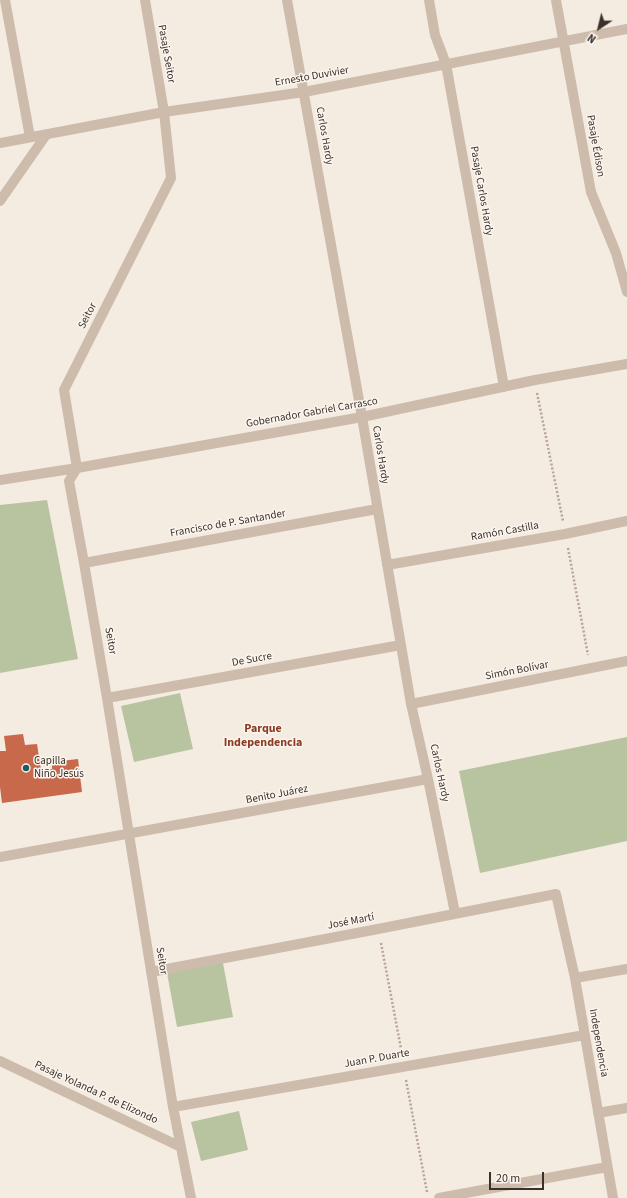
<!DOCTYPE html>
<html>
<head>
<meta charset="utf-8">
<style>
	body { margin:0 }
	#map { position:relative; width:627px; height:1198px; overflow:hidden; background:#f4ebe1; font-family:"Source Sans 3",sans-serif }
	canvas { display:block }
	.north { position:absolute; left:579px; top:8px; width:40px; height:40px; -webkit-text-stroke:3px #fbf5ee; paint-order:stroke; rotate:215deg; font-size:11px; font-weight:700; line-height:16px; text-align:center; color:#3b302b }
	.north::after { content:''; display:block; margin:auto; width:14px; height:18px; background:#3b302b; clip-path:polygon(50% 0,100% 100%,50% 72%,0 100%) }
	.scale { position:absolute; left:489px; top:1172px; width:55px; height:18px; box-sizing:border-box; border:2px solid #3b302b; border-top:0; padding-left:5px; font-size:12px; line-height:14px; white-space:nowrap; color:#3b302b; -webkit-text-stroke:3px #fbf5ee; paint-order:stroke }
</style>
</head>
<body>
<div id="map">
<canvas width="627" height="1198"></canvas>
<div class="north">N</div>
<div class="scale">20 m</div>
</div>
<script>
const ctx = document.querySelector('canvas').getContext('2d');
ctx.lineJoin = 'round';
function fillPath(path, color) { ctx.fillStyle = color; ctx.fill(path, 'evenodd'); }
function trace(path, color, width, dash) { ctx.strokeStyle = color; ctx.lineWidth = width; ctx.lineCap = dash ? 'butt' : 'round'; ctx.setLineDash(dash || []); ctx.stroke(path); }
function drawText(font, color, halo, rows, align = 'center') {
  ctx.font = font + ' "Source Sans 3",sans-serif'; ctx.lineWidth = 3; ctx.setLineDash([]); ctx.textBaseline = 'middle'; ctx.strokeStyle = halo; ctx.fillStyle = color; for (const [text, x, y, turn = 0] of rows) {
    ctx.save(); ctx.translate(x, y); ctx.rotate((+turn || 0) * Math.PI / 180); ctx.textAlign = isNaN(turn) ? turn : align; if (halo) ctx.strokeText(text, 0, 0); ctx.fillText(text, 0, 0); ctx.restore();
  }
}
const green = new Path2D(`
	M 47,500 L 78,659 L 0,673 L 0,505 Z
	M 180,693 L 193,749 L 134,762 L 121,706 Z
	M 627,737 L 627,841 L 480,873 L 459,771 Z
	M 223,963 L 233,1017 L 177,1027 L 167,973 Z
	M 239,1111 L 248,1150 L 201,1161 L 191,1122 Z`);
const building = new Path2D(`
	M 23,734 L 25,745 L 37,744 L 41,770 L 52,769 L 52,762 L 78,759 L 82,792 L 2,803 L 0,787 L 0,751 L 6,751 L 4,736 Z`);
const path = new Path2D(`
	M 537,393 L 563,521
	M 568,548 L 588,655
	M 381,943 L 402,1054
	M 406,1080 L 427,1192`);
const street = new Path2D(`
	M 5,0 L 30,137
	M 145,0 L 164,112 L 171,178 L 64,390 L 77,468 L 69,481 L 84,563 L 107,698 L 173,1107 L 191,1198
	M 287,0 L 362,417 L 411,704 L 428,779 L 455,913
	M 429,0 L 435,35 L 446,64 L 504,387
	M 556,0 L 591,192 L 616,253 L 627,292
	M 0,143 L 164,112 L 304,92 L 627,29
	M 0,201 L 46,135
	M 0,480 L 77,468 L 362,417 L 535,380 L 627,364
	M 84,563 L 377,509
	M 387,565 L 565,534 L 627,521
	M 107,698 L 401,645
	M 411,704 L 627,661
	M 0,857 L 428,779
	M 151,972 L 378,929 L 556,894 L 575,978 L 613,1198
	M 575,978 L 627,969
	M 0,1061 L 181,1147
	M 173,1107 L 585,1035
	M 598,1113 L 627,1108
	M 439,1198 L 607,1167`);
const markers = [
	[26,768,4,"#1f5a5e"]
];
const streetNames = [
	["Pasaje Seitor",166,54,80],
	["Ernesto Duvivier",312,77,-10],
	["Carlos Hardy",324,136,80],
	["Pasaje Édison",595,146,80],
	["Pasaje Carlos Hardy",481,191,80],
	["Seitor",88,316,-63],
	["Gobernador Gabriel Carrasco",312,413,-10],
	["Carlos Hardy",380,455,81],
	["Francisco de P. Santander",228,524,-10],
	["Ramón Castilla",505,532,-10],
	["Seitor",110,641,80],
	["De Sucre",252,660,-10],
	["Simón Bolívar",517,671,-11],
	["Carlos Hardy",439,773,78],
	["Benito Juárez",277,795,-11],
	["José Martí",351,922,-11],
	["Seitor",161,961,81],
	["Independencia",598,1043,80],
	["Juan P. Duarte",377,1059,-10],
	["Pasaje Yolanda P. de Elizondo",96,1093,25]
];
const poiNames = [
	["Capilla",34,762],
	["Niño Jesús",34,775]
];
const neighbourhoodNames = [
	["Parque",263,729],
	["Independencia",263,743]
];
fillPath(green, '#b8c4a0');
fillPath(building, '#c8694b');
trace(path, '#b9a596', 2.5, [2, 2]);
trace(street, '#cdbbac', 10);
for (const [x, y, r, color] of markers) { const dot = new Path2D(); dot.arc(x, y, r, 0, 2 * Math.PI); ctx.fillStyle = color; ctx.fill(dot); trace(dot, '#fbf5ee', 1.5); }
drawText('11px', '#3b302b', '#fbf5ee', streetNames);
drawText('11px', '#3b302b', '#fbf5ee', poiNames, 'left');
drawText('bold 12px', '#8c3b22', '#fbf5ee', neighbourhoodNames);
</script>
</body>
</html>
